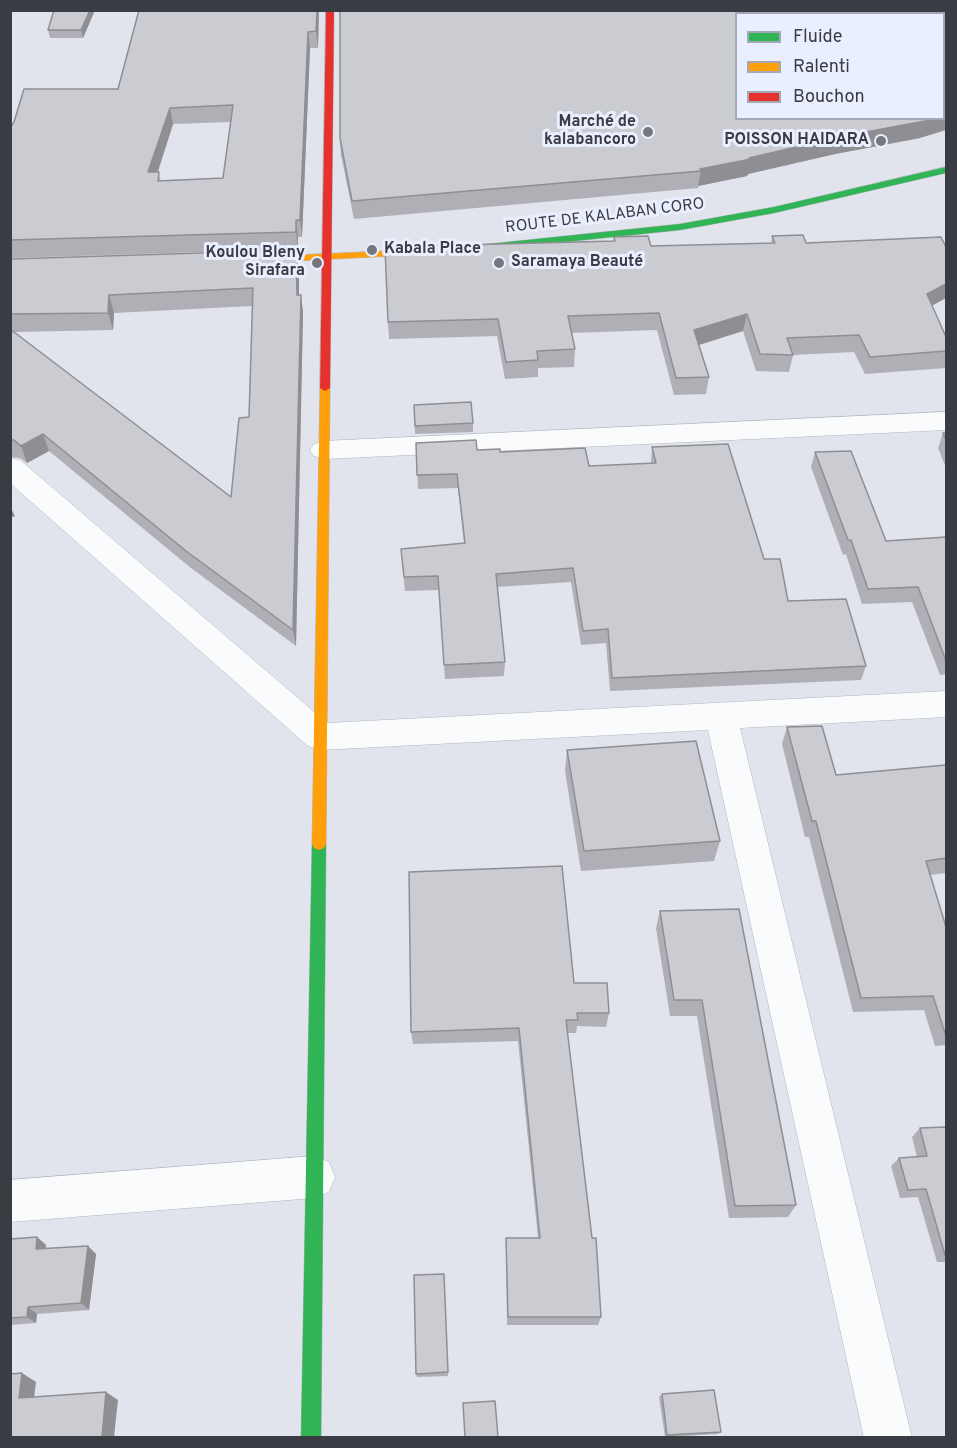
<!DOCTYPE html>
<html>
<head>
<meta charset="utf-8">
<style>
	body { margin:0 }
	#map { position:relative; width:957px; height:1448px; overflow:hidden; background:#e1e4ed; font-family:Overpass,sans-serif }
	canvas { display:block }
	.frame { position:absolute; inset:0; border:12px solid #3a3c43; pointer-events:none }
	.legend { position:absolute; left:735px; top:12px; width:210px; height:108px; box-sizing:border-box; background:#eaefff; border:2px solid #a4a7b4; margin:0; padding:8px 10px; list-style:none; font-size:18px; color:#3a3c43 }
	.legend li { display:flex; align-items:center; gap:12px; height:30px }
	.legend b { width:30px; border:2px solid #a4a7b4 }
</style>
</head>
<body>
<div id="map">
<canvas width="957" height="1448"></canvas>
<div class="frame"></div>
<ul class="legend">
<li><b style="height:8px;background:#30b455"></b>Fluide</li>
<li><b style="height:8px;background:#ff9f0a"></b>Ralenti</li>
<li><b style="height:8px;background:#e5322d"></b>Bouchon</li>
</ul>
</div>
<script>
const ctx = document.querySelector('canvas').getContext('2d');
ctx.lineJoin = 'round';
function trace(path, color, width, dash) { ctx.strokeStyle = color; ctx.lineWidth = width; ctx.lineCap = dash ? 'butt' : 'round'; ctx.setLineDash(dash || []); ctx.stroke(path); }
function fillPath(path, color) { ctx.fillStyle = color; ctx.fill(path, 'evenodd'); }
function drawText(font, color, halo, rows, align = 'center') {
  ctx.font = font + ' Overpass,sans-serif'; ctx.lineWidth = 6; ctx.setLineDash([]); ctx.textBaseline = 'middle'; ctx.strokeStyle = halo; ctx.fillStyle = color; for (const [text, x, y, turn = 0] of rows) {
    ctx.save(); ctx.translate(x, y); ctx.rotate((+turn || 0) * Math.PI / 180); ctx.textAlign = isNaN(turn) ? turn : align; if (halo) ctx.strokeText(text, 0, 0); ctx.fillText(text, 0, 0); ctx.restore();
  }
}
const street = new Path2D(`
	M 946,412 L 946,430 L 324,459 L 314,456 L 310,450 L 314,444 L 324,441 Z
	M 10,458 L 20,460 L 327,723 L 946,691 L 946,717 L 740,728 L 912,1438 L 864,1438 L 708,730 L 320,750 L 308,746 L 10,483 Z
	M 314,1156 L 329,1162 L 335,1177 L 329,1192 L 314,1198 L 10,1222 L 10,1180 Z`);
const fast = new Path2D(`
	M 946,167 L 946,173 L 774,213 L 680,230 L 479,251 L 474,248 L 479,245 L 680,224 L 774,207 Z
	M 319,838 L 324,840 L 326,844 L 321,1438 L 301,1438 L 312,844 L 314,840 Z`);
const slow = new Path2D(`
	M 430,249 L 433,250 L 433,254 L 254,263 L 249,260 L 254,257 Z
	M 325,385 L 330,388 L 326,844 L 324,848 L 319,850 L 314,848 L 312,844 L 320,388 Z`);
const jam = new Path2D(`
	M 326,10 L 334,10 L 330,388 L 325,391 L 320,388 Z`);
const wall = new Path2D(`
	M 95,10 L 83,38 L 50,38 L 48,30 Z
	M 319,10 L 318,48 L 310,48 L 302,237 L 298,237 L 298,249 L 10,258 L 10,128 L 118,89 ZM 231,122 L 223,178 L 161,181 L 158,172 L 173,124 Z
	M 340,138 L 920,138 L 835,154 L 748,174 L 747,176 L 698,186 L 698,188 L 354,219 L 341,155 Z
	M 772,236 L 806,243 L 946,247 L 946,298 L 932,306 L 946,337 L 946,368 L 865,374 L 854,352 L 793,355 L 789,372 L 756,371 L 743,331 L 699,345 L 709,377 L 706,394 L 674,395 L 657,330 L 571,333 L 575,349 L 574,367 L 538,368 L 538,377 L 505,379 L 497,336 L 389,339 L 388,322 L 613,242 L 614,237 L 651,246 L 771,244 Z
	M 10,259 L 299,268 L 299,295 L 303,312 L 296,646 L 191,568 L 49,451 L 27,463 L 20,458 L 10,457 ZM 252,306 L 249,417 L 231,497 L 14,332 L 113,330 L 114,313 Z
	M 414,405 L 473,423 L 473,432 L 415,434 Z
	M 943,433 L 946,433 L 946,468 L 938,448 Z
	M 416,443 L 500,452 L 589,466 L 651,463 L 652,447 L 764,559 L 788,601 L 866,666 L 861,680 L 610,691 L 606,643 L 581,645 L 571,582 L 497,587 L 505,662 L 504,676 L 445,679 L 439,590 L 405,591 L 401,549 L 464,543 L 458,488 L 418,489 Z
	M 815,452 L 886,541 L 946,537 L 946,674 L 940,675 L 912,602 L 862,604 L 846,554 L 843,555 L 811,467 Z
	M 787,727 L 836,775 L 946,765 L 946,873 L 930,875 L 946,927 L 946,1045 L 935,1046 L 924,1010 L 853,1012 L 809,837 L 805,837 L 782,744 Z
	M 567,750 L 720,841 L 714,861 L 581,871 L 565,771 Z
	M 660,911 L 796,1205 L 788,1217 L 729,1218 L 697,1016 L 670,1016 L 656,928 Z
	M 574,983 L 609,1013 L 606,1027 L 577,1026 L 576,1033 L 567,1033 L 601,1317 L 598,1325 L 507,1325 L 506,1238 L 538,1238 L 518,1041 L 413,1044 L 411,1032 Z
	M 946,1127 L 946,1262 L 937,1262 L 918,1197 L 900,1198 L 891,1166 L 899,1158 L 917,1157 L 912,1137 L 920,1128 Z
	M 37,1237 L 46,1245 L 46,1249 L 96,1254 L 89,1310 L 37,1314 L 36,1323 L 10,1325 L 10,1239 Z
	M 444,1274 L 448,1376 L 417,1377 L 416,1374 Z
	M 662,1394 L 721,1432 L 718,1434 L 665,1437 L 659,1397 Z`);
const shadedWall = new Path2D(`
	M 90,10 L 95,10 L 83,38 L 81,30 Z
	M 317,10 L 319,10 L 318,48 L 316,31 Z
	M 308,32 L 310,48 L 302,237 L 300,220 Z
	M 170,108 L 173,124 L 152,189 L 148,172 Z
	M 946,115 L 946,130 L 920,138 L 835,154 L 748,174 L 747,176 L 698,186 L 701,171 L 700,169 L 839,137 L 935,118 L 944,118 L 944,116 Z
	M 296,220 L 298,237 L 298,249 L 296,232 Z
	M 296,250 L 299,268 L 299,312 L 297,295 Z
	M 946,284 L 946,298 L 921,311 L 927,294 Z
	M 109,295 L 114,313 L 113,330 L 108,313 Z
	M 301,295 L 303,312 L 296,646 L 293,630 Z
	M 747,314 L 743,331 L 692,347 L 694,330 Z
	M 43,434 L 49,451 L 27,463 L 21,446 Z
	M 10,506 L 15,516 L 10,518 Z
	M 37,1237 L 46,1245 L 44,1257 L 36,1249 Z
	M 88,1246 L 96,1254 L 89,1310 L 81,1303 Z
	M 28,1307 L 37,1314 L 36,1323 L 27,1317 Z
	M 22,1373 L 36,1382 L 33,1406 L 19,1398 Z
	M 106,1392 L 118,1400 L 114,1437 L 102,1437 Z`);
const building = new Path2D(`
	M 54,10 L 90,10 L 81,30 L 48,30 Z
	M 139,10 L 317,10 L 316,31 L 308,32 L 300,220 L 296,220 L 296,232 L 10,240 L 10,128 L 14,122 L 24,89 L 118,89 ZM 233,105 L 223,178 L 158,181 L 159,172 L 148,172 L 170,108 Z
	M 340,10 L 931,10 L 933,14 L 736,14 L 736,118 L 935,118 L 925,121 L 839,137 L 749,158 L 751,159 L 700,169 L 701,171 L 352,201 L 340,138 Z
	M 944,31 L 946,36 L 946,115 L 944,116 Z
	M 803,235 L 806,243 L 941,237 L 946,247 L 946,284 L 927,294 L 946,337 L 946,351 L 870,357 L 859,335 L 787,338 L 793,355 L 760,354 L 747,314 L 694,330 L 709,377 L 676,378 L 659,313 L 568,316 L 575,349 L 537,351 L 538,360 L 506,362 L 498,319 L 388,322 L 385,247 L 615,241 L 614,237 L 648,236 L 651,246 L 775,243 L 772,236 Z
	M 296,250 L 297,295 L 301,295 L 293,630 L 186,551 L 43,434 L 21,446 L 14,440 L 10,440 L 10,409 L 12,408 L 10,407 L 10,329 L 231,497 L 239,418 L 249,417 L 253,288 L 109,295 L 108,313 L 10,314 L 10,259 Z
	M 471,402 L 473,423 L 415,426 L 414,405 Z
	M 943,433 L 946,433 L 946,440 Z
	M 476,440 L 477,450 L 500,449 L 500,452 L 585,448 L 589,466 L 656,463 L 652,447 L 728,444 L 764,559 L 780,559 L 788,601 L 846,599 L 866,666 L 612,678 L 608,629 L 583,631 L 573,568 L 496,574 L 505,662 L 444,665 L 438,576 L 404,577 L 401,549 L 465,543 L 457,474 L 417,475 L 416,443 Z
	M 851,451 L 886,541 L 946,537 L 946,661 L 918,587 L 868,589 L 851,540 L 848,540 L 815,452 Z
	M 822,726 L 836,775 L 946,765 L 946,858 L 926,861 L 946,927 L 946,1033 L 945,1033 L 933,996 L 861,998 L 816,821 L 812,821 L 787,727 Z
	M 696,741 L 720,841 L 584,851 L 567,750 Z
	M 562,866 L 574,983 L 607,983 L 609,1013 L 577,1013 L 578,1020 L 566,1020 L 592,1238 L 596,1238 L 601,1317 L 508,1317 L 506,1238 L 540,1238 L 519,1028 L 411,1032 L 409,872 Z
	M 739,909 L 796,1205 L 735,1206 L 702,1000 L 674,1000 L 660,911 Z
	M 946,1127 L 946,1255 L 945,1255 L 926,1189 L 908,1190 L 899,1158 L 927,1156 L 920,1128 Z
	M 37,1237 L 36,1249 L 88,1246 L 81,1303 L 28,1307 L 27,1317 L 10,1318 L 10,1239 Z
	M 444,1274 L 448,1372 L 416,1374 L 414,1275 Z
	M 22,1373 L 19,1398 L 106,1392 L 102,1437 L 10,1437 L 10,1374 Z
	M 714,1390 L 721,1432 L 667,1435 L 662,1394 Z
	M 495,1401 L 498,1437 L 465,1437 L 463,1403 Z`);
const markers = [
	[648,132,6,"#74777e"],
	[881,141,6,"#74777e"],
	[372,250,6,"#74777e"],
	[317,263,6,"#74777e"],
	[499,263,6,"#74777e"]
];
const farPoinames = [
	["Marché de",636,123],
	["kalabancoro",636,141],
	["POISSON HAIDARA",869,141],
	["Kabala Place",384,250,"left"],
	["Koulou Bleny",305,254],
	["Sirafara",305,272],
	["Saramaya Beauté",511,263,"left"]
];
const farStreetnames = [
	["ROUTE DE KALABAN CORO",605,217,-7]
];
trace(street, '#b3b6bd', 1);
trace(fast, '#b3b6bd', 1);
trace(slow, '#b3b6bd', 1);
trace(jam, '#b3b6bd', 1);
fillPath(street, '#fafbfc');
fillPath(fast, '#30b455');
fillPath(slow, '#ff9f0a');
fillPath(jam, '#e5322d');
fillPath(wall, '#afafb5');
fillPath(shadedWall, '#8e8e93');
fillPath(building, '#cbcbd2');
trace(building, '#8e8e93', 1.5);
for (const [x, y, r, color] of markers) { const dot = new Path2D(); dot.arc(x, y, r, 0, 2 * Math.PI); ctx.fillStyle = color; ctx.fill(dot); trace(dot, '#eaefff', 2); }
drawText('bold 16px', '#3a3c43', '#eaefff', farPoinames, 'right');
drawText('16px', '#3a3c43', '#eaefff', farStreetnames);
</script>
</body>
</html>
